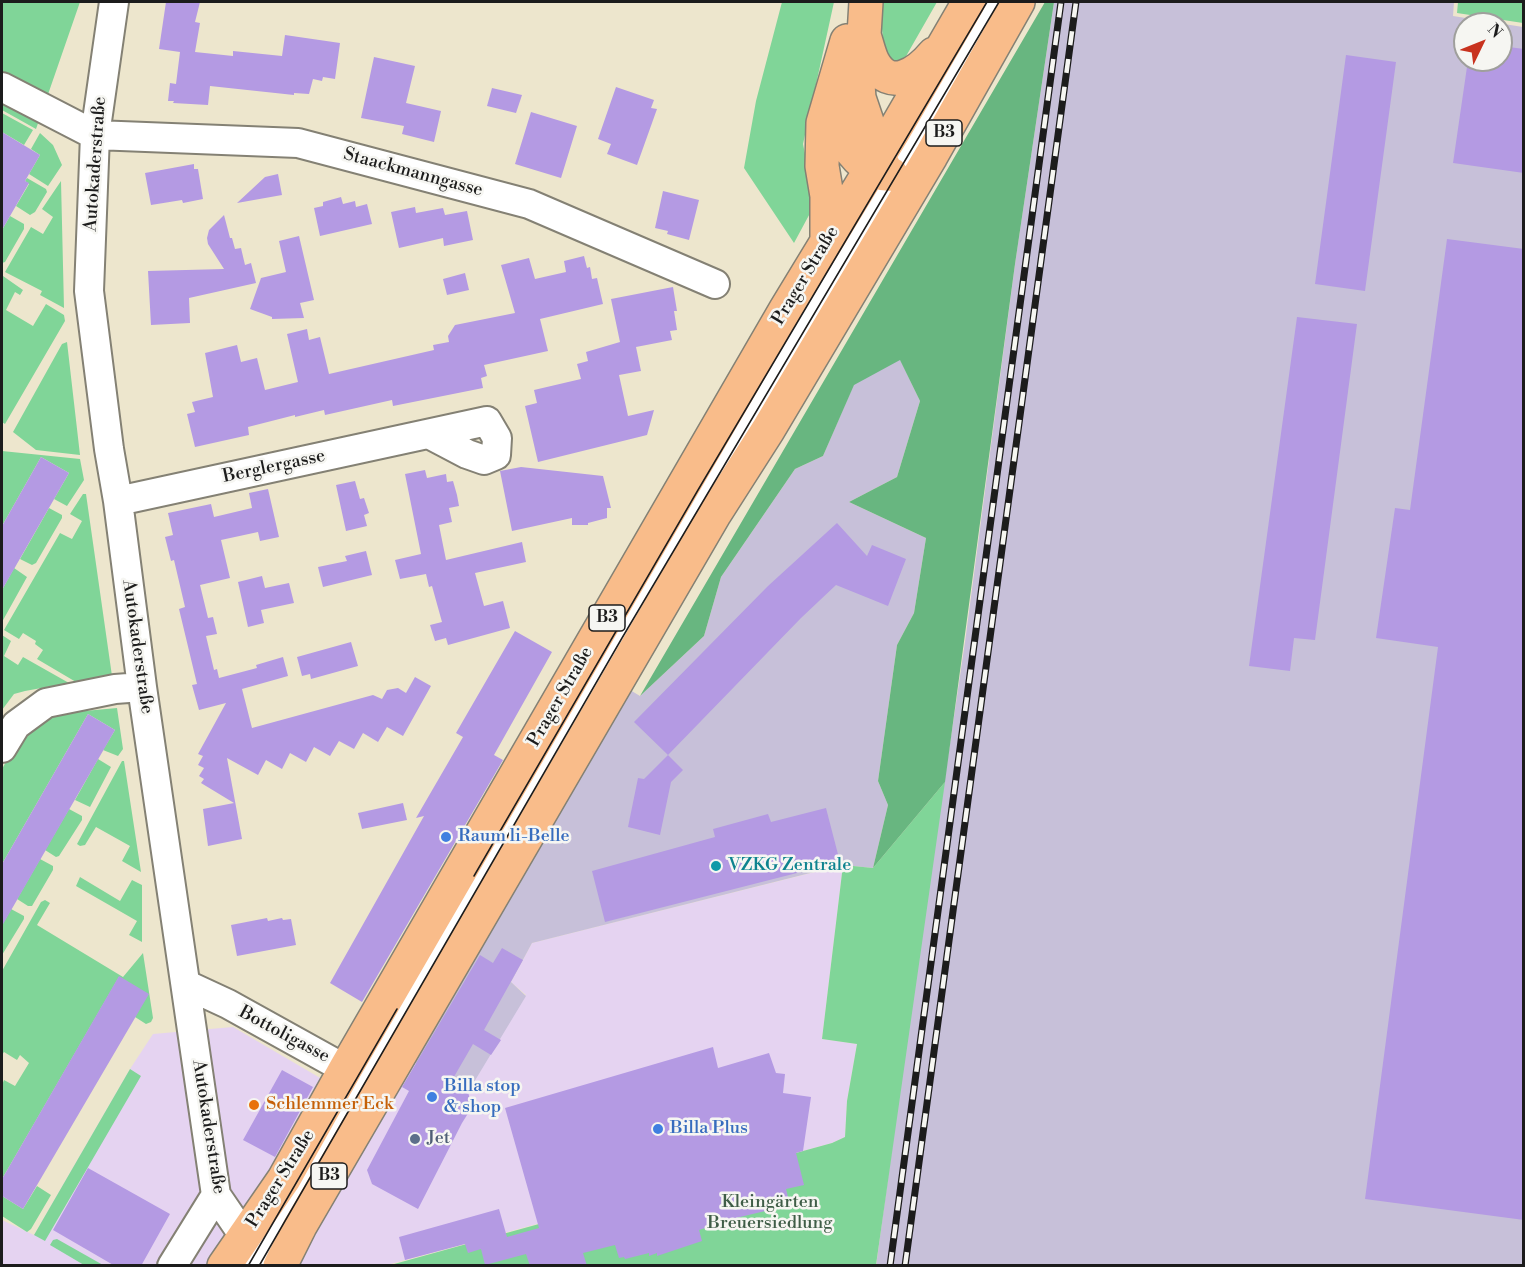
<!DOCTYPE html>
<html>
<head>
<meta charset="utf-8">
<style>
	body { margin:0 }
	#map { position:relative; width:1525px; height:1267px; overflow:hidden; background:#ede6cd; font-family:"Libre Bodoni",serif }
	canvas { display:block }
	.frame { position:absolute; inset:0; border:3px solid #1c1c1c; pointer-events:none }
	.north { position:absolute; left:1453px; top:12px; width:60px; height:60px; box-sizing:border-box; background:#f6f6f2; border:2px solid #9f9f9c; border-radius:50%; rotate:47deg; font-size:16px; font-weight:700; line-height:24px; text-align:center; color:#1c1c1c }
	.north::after { content:''; display:block; margin:auto; width:21px; height:27px; background:#c8321e; clip-path:polygon(50% 0,100% 100%,50% 72%,0 100%) }
</style>
</head>
<body>
<div id="map">
<canvas width="1525" height="1267"></canvas>
<div class="frame"></div>
<div class="north">N</div>
</div>
<script>
const ctx = document.querySelector('canvas').getContext('2d');
ctx.lineJoin = 'round';
function fillPath(path, color) { ctx.fillStyle = color; ctx.fill(path, 'evenodd'); }
function trace(path, color, width, dash) { ctx.strokeStyle = color; ctx.lineWidth = width; ctx.lineCap = dash ? 'butt' : 'round'; ctx.setLineDash(dash || []); ctx.stroke(path); }
function drawText(font, color, halo, rows, align = 'center') {
  ctx.font = font + ' "Libre Bodoni",serif'; ctx.lineWidth = 5; ctx.setLineDash([]); ctx.textBaseline = 'middle'; ctx.strokeStyle = halo; ctx.fillStyle = color; for (const [text, x, y, turn = 0] of rows) {
    ctx.save(); ctx.translate(x, y); ctx.rotate((+turn || 0) * Math.PI / 180); ctx.textAlign = isNaN(turn) ? turn : align; if (halo) ctx.strokeText(text, 0, 0); ctx.fillText(text, 0, 0); ctx.restore();
  }
}
const built = new Path2D(`
	M 843,865 L 822,1039 L 857,1044 L 847,1101 L 845,1137 L 832,1143 L 387,1265 L 2,1266 L 2,1220 L 34,1235 L 130,1069 L 153,1034 L 233,1027 L 351,1096 L 526,995 L 511,982 L 532,943 Z`);
const industrial = new Path2D(`
	M 1054,2 L 1454,2 L 1453,16 L 1523,27 L 1523,1265 L 876,1266 L 911,1008 L 965,642 L 1015,264 ZM 1465,24 L 1501,24 L 1501,60 L 1465,60 Z
	M 900,359 L 920,401 L 897,477 L 849,502 L 926,538 L 914,613 L 897,645 L 878,781 L 888,805 L 873,868 L 842,865 L 532,943 L 511,982 L 526,996 L 468,1092 L 381,1043 L 597,670 L 640,696 L 704,636 L 721,577 L 795,469 L 823,456 L 854,384 Z`);
const green = new Path2D(`
	M 2,2 L 80,2 L 36,129 L 2,110 Z
	M 782,2 L 834,2 L 803,144 L 815,204 L 794,243 L 744,168 L 756,101 Z
	M 879,2 L 937,2 L 901,65 L 885,56 Z
	M 1458,2 L 1523,2 L 1523,23 L 1457,13 Z
	M 2,113 L 33,130 L 24,145 L 2,132 Z
	M 40,133 L 53,145 L 62,165 L 48,186 L 29,174 L 40,155 L 31,149 Z
	M 27,178 L 46,189 L 47,192 L 35,212 L 30,215 L 16,206 L 29,184 L 25,181 Z
	M 61,181 L 64,308 L 40,295 L 42,291 L 5,272 L 31,227 L 43,234 L 53,217 L 42,209 Z
	M 10,216 L 24,224 L 24,229 L 5,262 L 2,263 L 2,230 Z
	M 3,276 L 23,290 L 20,295 L 15,292 L 6,310 L 33,326 L 46,304 L 64,315 L 65,321 L 5,424 L 2,422 L 2,279 Z
	M 67,342 L 80,455 L 36,450 L 13,432 L 62,344 Z
	M 2,451 L 80,459 L 84,480 L 67,506 L 54,499 L 69,473 L 41,457 L 2,526 Z
	M 83,494 L 86,494 L 112,676 L 76,682 L 37,659 L 43,650 L 35,644 L 36,641 L 23,633 L 19,639 L 4,630 L 60,533 L 72,539 L 82,521 L 70,514 Z
	M 49,508 L 62,515 L 62,518 L 36,563 L 32,565 L 20,559 Z
	M 14,568 L 27,577 L 2,622 L 2,590 Z
	M 2,635 L 11,641 L 4,656 L 18,665 L 23,657 L 69,683 L 25,691 L 14,694 L 2,710 Z
	M 117,708 L 123,749 L 118,756 L 103,750 L 115,730 L 88,714 L 2,864 L 2,769 L 24,730 L 45,717 L 74,712 Z
	M 98,759 L 111,767 L 90,807 L 75,800 Z
	M 122,761 L 124,761 L 141,872 L 122,861 L 130,846 L 96,827 L 85,845 L 80,846 L 77,844 Z
	M 945,782 L 876,1265 L 387,1266 L 832,1143 L 845,1137 L 847,1101 L 857,1044 L 822,1039 L 843,865 L 873,868 Z
	M 69,809 L 82,816 L 82,820 L 59,856 L 56,857 L 45,850 Z
	M 40,859 L 53,866 L 53,870 L 32,906 L 28,906 L 17,899 Z
	M 80,877 L 120,901 L 132,880 L 142,885 L 142,942 L 129,935 L 137,921 L 76,886 Z
	M 45,900 L 50,903 L 37,925 L 123,977 L 143,953 L 153,1018 L 151,1022 L 146,1024 L 135,1017 L 119,977 L 2,1179 L 2,1085 L 4,1080 L 15,1086 L 29,1063 L 20,1055 L 17,1060 L 4,1052 L 2,1055 L 2,971 L 41,902 Z
	M 11,909 L 24,916 L 24,919 L 2,955 L 2,925 Z
	M 130,1069 L 141,1076 L 45,1241 L 34,1235 Z
	M 37,1186 L 51,1195 L 31,1229 L 27,1232 L 2,1216 L 2,1196 L 23,1209 Z
	M 57,1239 L 103,1265 L 84,1265 L 50,1245 L 53,1240 Z`);
const forest = new Path2D(`
	M 1045,2 L 1054,2 L 1015,264 L 945,782 L 873,868 L 888,805 L 878,781 L 897,645 L 914,613 L 926,538 L 849,502 L 897,477 L 920,401 L 900,360 L 854,385 L 823,456 L 795,469 L 721,577 L 704,636 L 640,696 Z`);
const building = new Path2D(`
	M 166,2 L 200,2 L 195,22 L 200,23 L 195,52 L 233,56 L 233,51 L 282,56 L 285,35 L 340,43 L 335,79 L 323,77 L 322,81 L 313,79 L 309,94 L 294,93 L 294,95 L 210,86 L 208,105 L 173,103 L 174,101 L 168,101 L 170,83 L 176,84 L 180,52 L 159,49 Z
	M 1501,46 L 1524,49 L 1524,173 L 1453,163 L 1468,60 L 1501,60 Z
	M 1346,55 L 1396,62 L 1365,291 L 1315,284 Z
	M 374,57 L 415,66 L 406,103 L 441,111 L 434,142 L 402,134 L 404,126 L 361,118 Z
	M 616,87 L 654,100 L 651,108 L 657,109 L 637,165 L 607,154 L 611,144 L 598,139 Z
	M 492,88 L 522,95 L 516,113 L 487,106 Z
	M 531,112 L 577,126 L 561,178 L 515,164 Z
	M 2,132 L 40,155 L 25,181 L 29,183 L 2,230 Z
	M 194,164 L 194,169 L 198,169 L 203,199 L 183,203 L 182,200 L 151,205 L 145,173 Z
	M 278,174 L 282,195 L 237,203 L 265,177 Z
	M 663,191 L 699,200 L 689,240 L 667,234 L 668,231 L 655,228 Z
	M 341,197 L 343,204 L 355,201 L 356,207 L 367,204 L 372,224 L 320,236 L 314,208 L 323,206 L 323,202 Z
	M 415,207 L 416,213 L 443,208 L 445,215 L 467,211 L 473,240 L 444,246 L 443,238 L 399,248 L 391,212 Z
	M 224,215 L 230,238 L 232,238 L 235,249 L 241,248 L 245,265 L 251,263 L 256,283 L 189,298 L 190,323 L 151,325 L 148,271 L 224,269 L 208,244 L 207,238 L 209,230 Z
	M 299,236 L 314,300 L 300,303 L 304,318 L 272,319 L 272,317 L 250,309 L 261,278 L 286,272 L 279,241 Z
	M 1447,239 L 1524,249 L 1524,1220 L 1365,1199 L 1438,647 L 1376,638 L 1395,508 L 1410,510 Z
	M 584,256 L 587,268 L 590,267 L 592,279 L 597,278 L 603,304 L 540,319 L 548,351 L 484,365 L 487,376 L 481,378 L 483,388 L 393,406 L 392,400 L 325,415 L 324,410 L 295,417 L 295,415 L 248,427 L 249,435 L 195,447 L 187,414 L 195,412 L 192,402 L 213,397 L 205,353 L 237,345 L 241,362 L 257,358 L 265,390 L 298,382 L 287,334 L 307,329 L 309,340 L 320,337 L 329,374 L 434,350 L 433,345 L 449,342 L 448,336 L 455,325 L 515,313 L 501,265 L 529,258 L 535,279 L 566,272 L 564,261 Z
	M 465,273 L 469,290 L 447,295 L 443,279 Z
	M 673,287 L 677,311 L 674,311 L 677,330 L 670,331 L 672,340 L 636,347 L 641,371 L 619,375 L 628,416 L 654,410 L 647,435 L 538,462 L 525,406 L 537,403 L 534,390 L 581,379 L 577,364 L 588,361 L 586,352 L 620,342 L 611,299 Z
	M 1297,317 L 1357,324 L 1315,640 L 1294,638 L 1290,671 L 1249,666 Z
	M 41,457 L 69,473 L 2,590 L 2,526 Z
	M 521,467 L 603,476 L 611,508 L 607,508 L 607,518 L 588,523 L 588,525 L 572,525 L 572,518 L 512,531 L 500,471 Z
	M 425,470 L 427,478 L 446,474 L 447,482 L 453,481 L 457,495 L 459,506 L 449,508 L 452,522 L 439,525 L 446,560 L 522,542 L 526,562 L 475,573 L 484,606 L 503,601 L 510,628 L 448,645 L 446,638 L 435,641 L 430,625 L 442,622 L 432,586 L 429,587 L 426,574 L 400,579 L 395,560 L 421,554 L 405,474 Z
	M 355,481 L 360,499 L 364,498 L 369,513 L 364,515 L 367,526 L 346,531 L 336,485 Z
	M 268,489 L 279,537 L 260,541 L 258,532 L 221,540 L 230,578 L 200,585 L 208,618 L 213,617 L 217,634 L 206,636 L 214,670 L 217,669 L 219,678 L 257,668 L 256,665 L 283,657 L 288,676 L 242,689 L 252,728 L 373,695 L 382,699 L 387,690 L 398,688 L 406,693 L 415,677 L 431,686 L 403,736 L 387,727 L 378,742 L 363,733 L 354,749 L 339,741 L 330,756 L 314,747 L 306,762 L 290,753 L 282,769 L 266,760 L 258,775 L 227,758 L 242,839 L 208,846 L 203,809 L 234,803 L 201,783 L 204,779 L 199,776 L 204,768 L 198,765 L 203,756 L 198,754 L 226,703 L 199,710 L 192,685 L 197,684 L 179,609 L 185,607 L 174,560 L 171,561 L 165,537 L 173,535 L 168,513 L 211,504 L 214,517 L 252,508 L 249,493 Z
	M 837,523 L 867,556 L 872,545 L 906,559 L 888,606 L 836,585 L 801,618 L 668,755 L 634,722 L 768,586 Z
	M 366,551 L 372,575 L 323,587 L 318,567 L 347,561 L 345,556 Z
	M 262,576 L 265,588 L 289,583 L 294,603 L 261,610 L 264,623 L 248,627 L 238,582 Z
	M 515,631 L 552,652 L 494,755 L 503,760 L 362,1002 L 330,983 L 424,816 L 416,818 L 463,737 L 456,733 Z
	M 351,642 L 358,666 L 311,679 L 310,674 L 302,676 L 297,657 Z
	M 88,714 L 115,730 L 2,926 L 2,864 Z
	M 668,755 L 683,770 L 671,782 L 660,835 L 628,827 L 638,778 L 644,779 Z
	M 403,803 L 407,820 L 362,829 L 358,813 Z
	M 826,808 L 840,862 L 605,922 L 592,871 L 715,837 L 713,829 L 768,814 L 771,822 Z
	M 267,918 L 268,921 L 282,918 L 283,920 L 291,919 L 296,945 L 237,956 L 231,925 Z
	M 502,948 L 523,960 L 484,1030 L 501,1040 L 491,1055 L 473,1044 L 451,1082 L 468,1092 L 472,1107 L 462,1123 L 418,1209 L 372,1184 L 367,1170 L 409,1091 L 402,1087 L 480,955 L 493,963 Z
	M 119,976 L 149,994 L 23,1209 L 2,1196 L 2,1179 Z
	M 713,1047 L 718,1068 L 769,1053 L 776,1073 L 785,1074 L 783,1093 L 811,1097 L 803,1151 L 796,1153 L 804,1185 L 786,1189 L 790,1205 L 736,1218 L 699,1230 L 702,1241 L 657,1256 L 657,1253 L 649,1256 L 649,1253 L 625,1259 L 624,1257 L 619,1258 L 615,1245 L 583,1253 L 587,1266 L 530,1266 L 526,1254 L 485,1265 L 481,1249 L 468,1253 L 465,1244 L 405,1260 L 399,1237 L 499,1209 L 507,1237 L 539,1228 L 505,1108 Z
	M 282,1070 L 313,1087 L 275,1157 L 243,1140 Z
	M 88,1168 L 170,1214 L 141,1266 L 115,1266 L 53,1230 Z`);
const minor = new Path2D(`
	M 114,2 L 95,135 L 89,291 L 109,449 L 118,501 L 142,687 L 216,1195 L 244,1236 L 262,1248
	M 2,87 L 95,135 L 298,143 L 529,204 L 715,284
	M 118,501 L 487,421 L 497,438 L 496,455 L 484,460 L 467,454 L 429,434
	M 2,748 L 16,725 L 46,703 L 115,689 L 142,687
	M 187,985 L 228,1004 L 365,1080
	M 172,1266 L 216,1195
	M 254,1266 L 598,670 L 993,2`);
const major = new Path2D(`
	M 866,2 L 864,35 L 857,72 L 859,98 L 879,157 L 885,169
	M 864,35 C 867,44 869,54 873,62 C 890,93 918,73 934,54
	M 835,102 C 839,128 844,148 865,165 C 872,171 882,175 891,174
	M 827,239 L 827,196 L 822,166 L 823,123 L 847,41
	M 224,1266 L 284,1179 L 346,1068 L 786,309 L 893,133 L 969,2
	M 280,1266 L 300,1226 L 715,513 L 768,430 L 931,156 L 1018,2`);
const tram = new Path2D(`
	M 474,876 L 698,490 L 987,2
	M 248,1266 L 397,1009
	M 259,1266 L 622,638 L 999,2`);
const rail = new Path2D(`
	M 890,1266 L 1061,2
	M 905,1266 L 1076,2`);
const markers = [
	[446,837,6,"#3f7fe0"],
	[716,866,6,"#0f9aa8"],
	[432,1097,6,"#3f7fe0"],
	[254,1105,6,"#e8710a"],
	[658,1129,6,"#3f7fe0"],
	[415,1139,6,"#5c6f8a"]
];
const shields = [
	[944,133,36],
	[607,618,36],
	[329,1176,36]
];
const shieldNames = [
	["B3",944,133],
	["B3",607,618],
	["B3",329,1176]
];
const streetNames = [
	["Autokaderstraße",96,164,-86],
	["Staackmanngasse",413,173,15],
	["Prager Straße",806,276,-59],
	["Berglergasse",274,467,-12],
	["Autokaderstraße",137,647,82],
	["Prager Straße",561,697,-60],
	["Bottoligasse",284,1035,28],
	["Autokaderstraße",208,1127,81],
	["Prager Straße",281,1179,-58]
];
const shopNames = [
	["Raum li-Belle",458,837],
	["Billa stop",444,1087],
	["& shop",444,1108],
	["Billa Plus",670,1129]
];
const cultureNames = [
	["VZKG Zentrale",728,866]
];
const foodNames = [
	["Schlemmer Eck",266,1105]
];
const serviceNames = [
	["Jet",427,1139]
];
const parkNames = [
	["Kleingärten",770,1203],
	["Breuersiedlung",770,1224]
];
fillPath(built, '#e5d3f1');
fillPath(industrial, '#c7c0d9');
fillPath(green, '#80d598');
fillPath(forest, '#68b680');
fillPath(building, '#b49ae3');
trace(minor, '#848174', 32);
trace(major, '#848174', 36);
trace(minor, '#fff', 28);
trace(major, '#f9bc8a', 33);
trace(tram, '#1c1c1c', 1.5);
trace(rail, '#1c1c1c', 7);
trace(rail, '#f6f6f2', 4.5, [14]);
for (const [x, y, r, color] of markers) { const dot = new Path2D(); dot.arc(x, y, r, 0, 2 * Math.PI); ctx.fillStyle = color; ctx.fill(dot); trace(dot, '#f6f6f2', 2); }
for (const [x, y, w] of shields) { const box = new Path2D(); box.roundRect(x - w / 2, y - 13, w, 26, 4.5); ctx.fillStyle = '#f6f6f2'; ctx.fill(box); trace(box, '#1c1c1c', 1.5); }
drawText('bold 16px', '#1c1c1c', null, shieldNames);
drawText('18px', '#1c1c1c', '#f6f6f2', streetNames);
drawText('18px', '#366cbe', '#f6f6f2', shopNames, 'left');
drawText('18px', '#0d838f', '#f6f6f2', cultureNames, 'left');
drawText('18px', '#c56008', '#f6f6f2', foodNames, 'left');
drawText('18px', '#4e5e75', '#f6f6f2', serviceNames, 'left');
drawText('18px', '#3f5d47', '#f6f6f2', parkNames);
</script>
</body>
</html>
